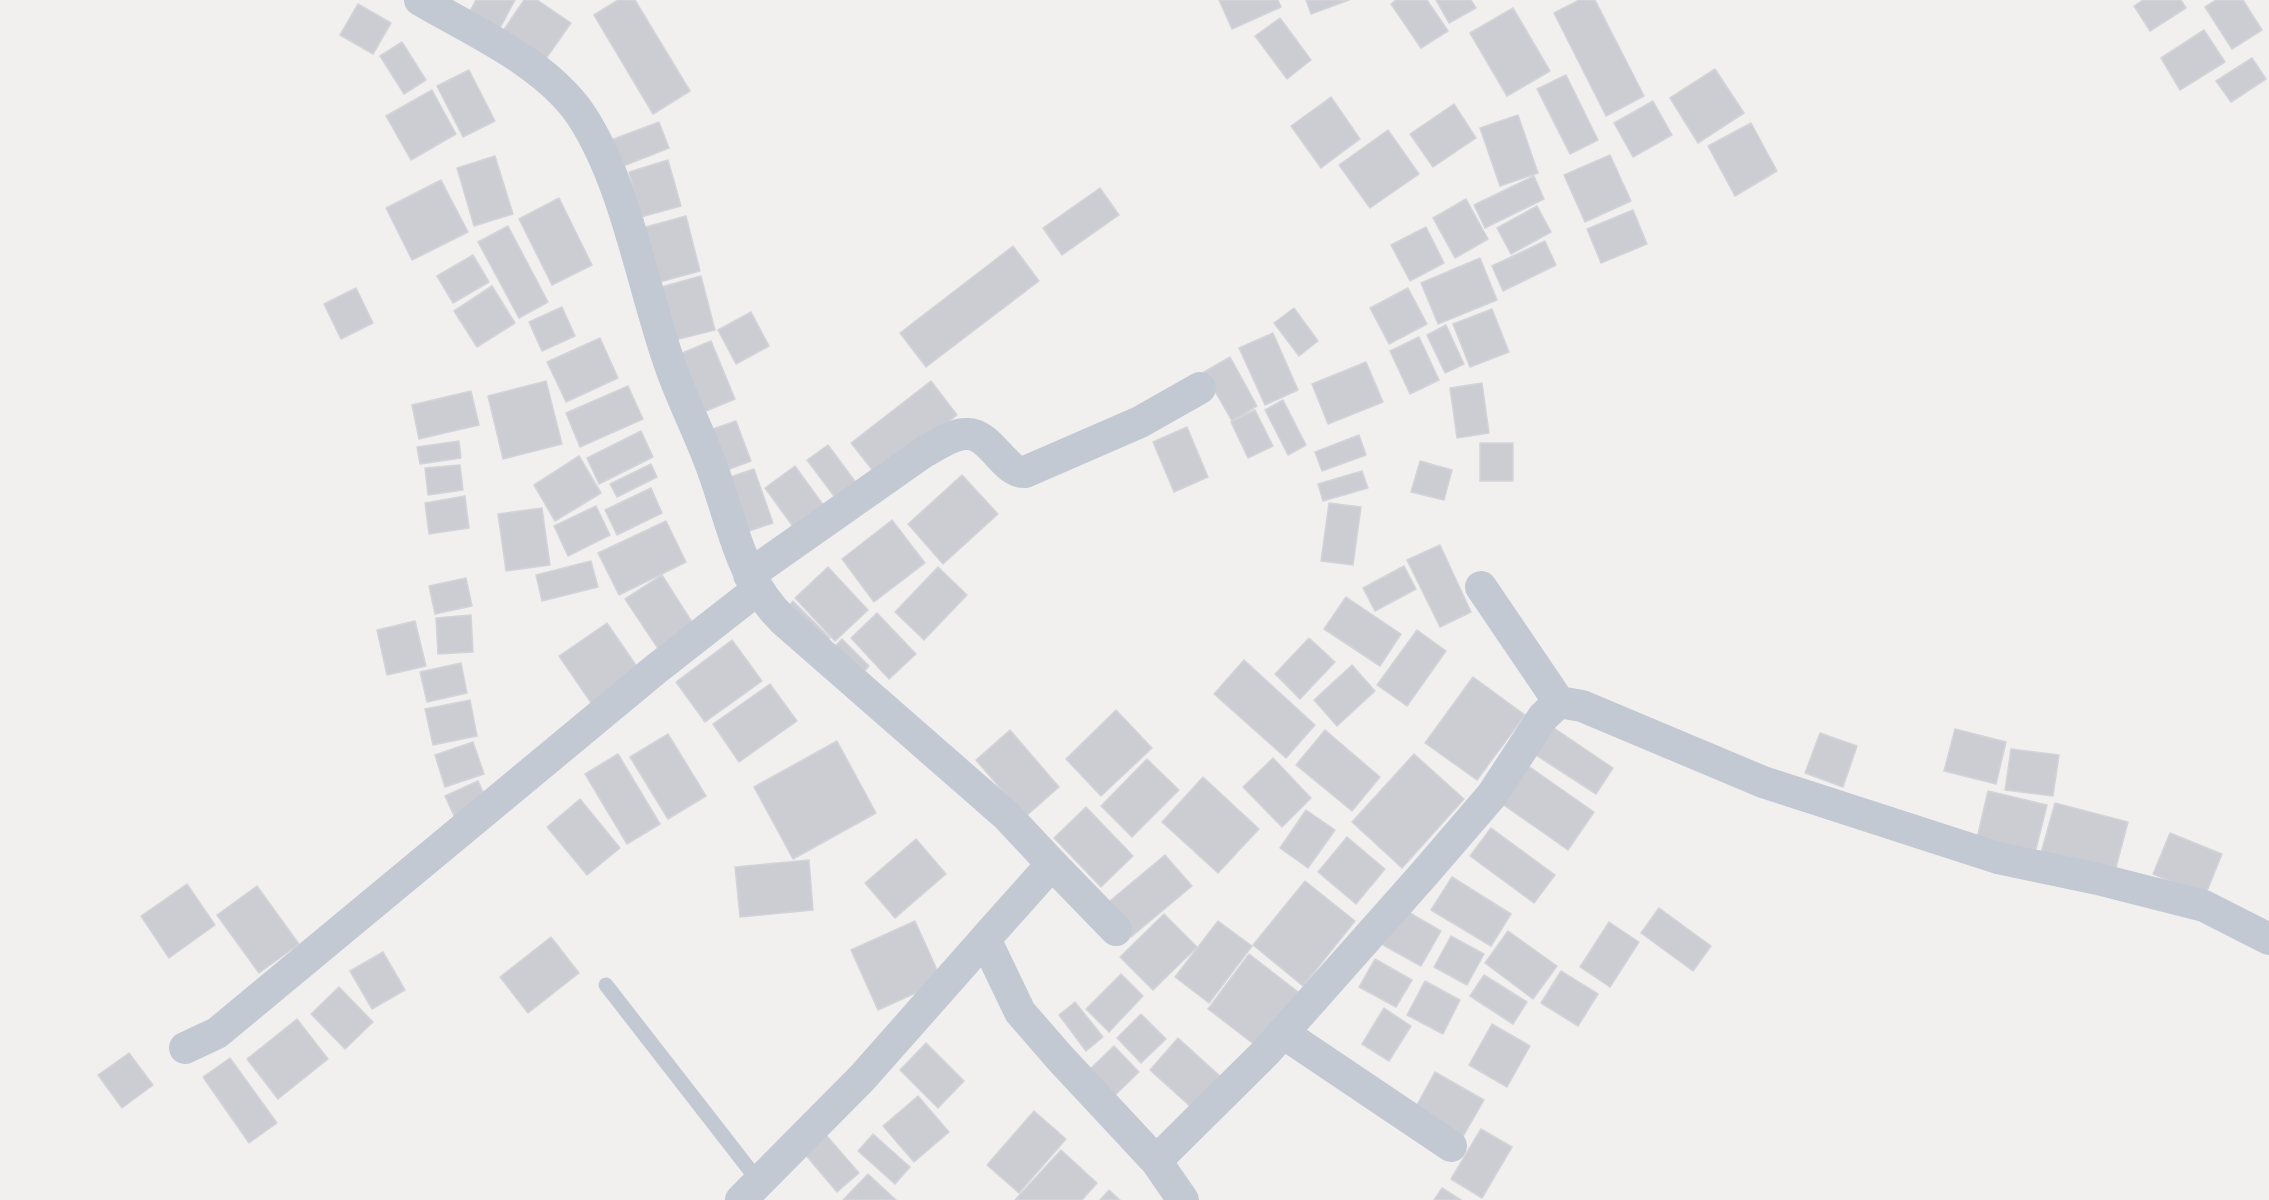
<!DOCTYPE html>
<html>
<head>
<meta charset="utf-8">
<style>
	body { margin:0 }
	canvas { display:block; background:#f2efef }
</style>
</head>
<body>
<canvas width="2269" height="1200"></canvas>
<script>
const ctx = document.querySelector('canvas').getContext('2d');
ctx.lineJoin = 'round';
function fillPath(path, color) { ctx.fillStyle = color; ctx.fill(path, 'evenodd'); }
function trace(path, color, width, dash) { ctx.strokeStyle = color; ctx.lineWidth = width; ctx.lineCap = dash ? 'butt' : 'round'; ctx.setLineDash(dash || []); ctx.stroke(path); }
const building = new Path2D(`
	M 476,0 L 515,0 L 499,30 L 469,13 Z
	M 524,0 L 537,0 L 571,23 L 545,60 L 503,31 Z
	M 618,0 L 635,0 L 690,91 L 653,114 L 594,15 Z
	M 1219,0 L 1278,0 L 1281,7 L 1232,29 Z
	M 1306,0 L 1349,0 L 1311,14 Z
	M 1396,0 L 1427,0 L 1448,31 L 1421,48 L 1391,4 Z
	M 1436,0 L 1471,0 L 1476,8 L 1449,23 Z
	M 1579,0 L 1595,0 L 1644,96 L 1606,116 L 1554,13 Z
	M 2143,0 L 2181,0 L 2186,8 L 2150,31 L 2134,6 Z
	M 2216,0 L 2243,0 L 2262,30 L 2232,49 L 2205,7 Z
	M 358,4 L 391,23 L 373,54 L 340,35 Z
	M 1513,8 L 1550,71 L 1507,96 L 1470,33 Z
	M 1280,18 L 1311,60 L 1287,79 L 1255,36 Z
	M 2204,30 L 2225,62 L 2180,90 L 2161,58 Z
	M 402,42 L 426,80 L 404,94 L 380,56 Z
	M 2252,58 L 2266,79 L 2231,102 L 2216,81 Z
	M 1715,69 L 1744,113 L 1698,143 L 1670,98 Z
	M 469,70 L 495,121 L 463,137 L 437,86 Z
	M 1566,75 L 1598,140 L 1570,154 L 1537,89 Z
	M 432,90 L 456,134 L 411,160 L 386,116 Z
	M 1331,97 L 1360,139 L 1321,168 L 1291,126 Z
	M 1653,101 L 1672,135 L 1633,157 L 1614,123 Z
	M 1454,104 L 1476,138 L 1433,167 L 1410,134 Z
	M 1518,115 L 1538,173 L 1500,186 L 1480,128 Z
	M 659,122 L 669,148 L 621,167 L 611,140 Z
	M 1751,123 L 1777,171 L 1735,196 L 1708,146 Z
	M 1388,130 L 1419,174 L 1370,208 L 1339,165 Z
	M 1610,155 L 1631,201 L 1585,222 L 1564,175 Z
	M 495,156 L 513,214 L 474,226 L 457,168 Z
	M 668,160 L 681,206 L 641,217 L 629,172 Z
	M 1534,176 L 1544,199 L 1485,228 L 1474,205 Z
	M 441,180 L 468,232 L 412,260 L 386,208 Z
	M 1100,188 L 1119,215 L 1062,255 L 1043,228 Z
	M 559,198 L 592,265 L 552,285 L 519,219 Z
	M 1466,199 L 1488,239 L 1455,258 L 1433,218 Z
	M 1537,206 L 1551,232 L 1511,254 L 1497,228 Z
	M 1633,210 L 1647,244 L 1601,263 L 1587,229 Z
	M 686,216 L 700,271 L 656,283 L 642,228 Z
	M 508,226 L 548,302 L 519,318 L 478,242 Z
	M 1426,227 L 1444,263 L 1410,281 L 1391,245 Z
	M 1545,241 L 1556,265 L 1503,291 L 1492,266 Z
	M 1013,246 L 1039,281 L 926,367 L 900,333 Z
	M 473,255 L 489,282 L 453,303 L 437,276 Z
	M 1480,258 L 1497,300 L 1438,324 L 1421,283 Z
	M 701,276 L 715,330 L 675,340 L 661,287 Z
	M 492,286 L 515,323 L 477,347 L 454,311 Z
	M 356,288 L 373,323 L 341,339 L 324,304 Z
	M 1408,288 L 1427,324 L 1389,344 L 1370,308 Z
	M 562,307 L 575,336 L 542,351 L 529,322 Z
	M 1294,308 L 1318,341 L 1299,356 L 1274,323 Z
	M 1492,309 L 1509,352 L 1470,367 L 1453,324 Z
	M 751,312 L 769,346 L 736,364 L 718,330 Z
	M 1446,325 L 1464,364 L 1445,373 L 1427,335 Z
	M 1273,333 L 1298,390 L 1265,405 L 1239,348 Z
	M 1419,337 L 1439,380 L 1410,394 L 1390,351 Z
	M 600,338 L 618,378 L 566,402 L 547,362 Z
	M 711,341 L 735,399 L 699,414 L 675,356 Z
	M 1230,357 L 1257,406 L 1232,421 L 1204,372 Z
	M 1366,362 L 1383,402 L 1328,424 L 1312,384 Z
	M 546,381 L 562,444 L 503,459 L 488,396 Z
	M 931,381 L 957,415 L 878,477 L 851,443 Z
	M 1482,383 L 1489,433 L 1457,438 L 1450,388 Z
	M 628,386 L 643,419 L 580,447 L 566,413 Z
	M 471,391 L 479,425 L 419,439 L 412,405 Z
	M 1283,400 L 1306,445 L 1288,455 L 1265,410 Z
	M 1255,410 L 1273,446 L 1248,458 L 1231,422 Z
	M 736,421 L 751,461 L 722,472 L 707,431 Z
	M 1187,427 L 1208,477 L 1174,492 L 1153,442 Z
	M 641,431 L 653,457 L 599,484 L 587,458 Z
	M 1359,435 L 1366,455 L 1322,471 L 1315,452 Z
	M 459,441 L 461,458 L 420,464 L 417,447 Z
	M 1480,443 L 1513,443 L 1513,481 L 1480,481 Z
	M 828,445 L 860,488 L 840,504 L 807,460 Z
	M 579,456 L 601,493 L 555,521 L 534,485 Z
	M 1420,461 L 1452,470 L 1444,500 L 1411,492 Z
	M 651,464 L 657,477 L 617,497 L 610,484 Z
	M 460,465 L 463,490 L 428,495 L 425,468 Z
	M 795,466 L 824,506 L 794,528 L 765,488 Z
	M 754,469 L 773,523 L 746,532 L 727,478 Z
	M 1362,471 L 1368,488 L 1323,501 L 1318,484 Z
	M 962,475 L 998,514 L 943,564 L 908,524 Z
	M 651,488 L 662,513 L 617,535 L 605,510 Z
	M 465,496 L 469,528 L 429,534 L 425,503 Z
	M 1329,503 L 1361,507 L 1353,565 L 1321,561 Z
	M 596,506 L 610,535 L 568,556 L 554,526 Z
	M 542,508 L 550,565 L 506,571 L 498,514 Z
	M 892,520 L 925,563 L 874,602 L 842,559 Z
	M 666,521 L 686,562 L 619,595 L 598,553 Z
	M 1440,545 L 1471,612 L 1440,627 L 1407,560 Z
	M 591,561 L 598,587 L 542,601 L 536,575 Z
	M 1404,566 L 1416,589 L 1375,611 L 1363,588 Z
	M 828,567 L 868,610 L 835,641 L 795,598 Z
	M 938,567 L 967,595 L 924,640 L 895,612 Z
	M 662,575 L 699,633 L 663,656 L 625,599 Z
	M 466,578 L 472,606 L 435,614 L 429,586 Z
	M 1346,597 L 1401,634 L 1380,666 L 1324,629 Z
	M 793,601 L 830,638 L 820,648 L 784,611 Z
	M 877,613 L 916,654 L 889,679 L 851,638 Z
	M 471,615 L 473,652 L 438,654 L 436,618 Z
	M 415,621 L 426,666 L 387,675 L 377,630 Z
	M 607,623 L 642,674 L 594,707 L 559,656 Z
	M 1417,630 L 1446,651 L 1407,706 L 1377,685 Z
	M 1309,638 L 1335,662 L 1300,699 L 1275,674 Z
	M 842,639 L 869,666 L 858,679 L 829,652 Z
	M 732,640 L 762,681 L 705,722 L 676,682 Z
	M 1244,660 L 1315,725 L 1286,758 L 1214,694 Z
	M 461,663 L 467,693 L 427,702 L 420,672 Z
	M 1352,665 L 1375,691 L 1337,726 L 1314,700 Z
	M 1473,677 L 1525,715 L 1477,780 L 1425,743 Z
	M 770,684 L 797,721 L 739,762 L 713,724 Z
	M 470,700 L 477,736 L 433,745 L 425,709 Z
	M 1116,710 L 1152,748 L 1101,796 L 1066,759 Z
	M 1551,726 L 1613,768 L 1596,794 L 1533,753 Z
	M 1955,729 L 2006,742 L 1996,784 L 1944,771 Z
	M 1010,730 L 1059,787 L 1025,817 L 976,760 Z
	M 1325,730 L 1380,777 L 1352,811 L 1296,765 Z
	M 1820,733 L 1857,746 L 1843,787 L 1805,773 Z
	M 668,734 L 706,796 L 668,819 L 630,757 Z
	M 837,741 L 876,813 L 793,859 L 754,787 Z
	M 473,742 L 484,774 L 445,787 L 435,755 Z
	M 2011,749 L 2059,755 L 2053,796 L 2005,790 Z
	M 618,754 L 660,824 L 627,844 L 585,774 Z
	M 1414,754 L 1464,799 L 1402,868 L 1352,822 Z
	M 1273,758 L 1311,798 L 1282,827 L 1243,787 Z
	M 1147,759 L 1179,790 L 1132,837 L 1101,806 Z
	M 1524,763 L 1594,812 L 1568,850 L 1498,801 Z
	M 1203,777 L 1259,829 L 1218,873 L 1162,822 Z
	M 478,781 L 489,805 L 456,820 L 445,796 Z
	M 1988,791 L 2047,805 L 2033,861 L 1975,847 Z
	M 580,799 L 620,848 L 587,875 L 547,827 Z
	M 2055,803 L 2128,822 L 2113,879 L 2039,860 Z
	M 1086,807 L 1133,856 L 1101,887 L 1054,838 Z
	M 1306,810 L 1335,830 L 1308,868 L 1280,848 Z
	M 1491,828 L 1555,875 L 1534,903 L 1470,856 Z
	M 2170,833 L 2222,854 L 2205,896 L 2153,874 Z
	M 1347,837 L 1385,869 L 1356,904 L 1318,872 Z
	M 916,839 L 946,874 L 895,918 L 865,883 Z
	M 1165,855 L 1192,886 L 1131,937 L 1105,905 Z
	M 809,860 L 813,910 L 740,917 L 735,867 Z
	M 1452,877 L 1511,914 L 1491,946 L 1431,910 Z
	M 1305,881 L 1355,921 L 1303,986 L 1253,945 Z
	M 187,884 L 215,925 L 169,958 L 141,916 Z
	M 257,886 L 299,944 L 259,973 L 217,915 Z
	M 1659,908 L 1711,946 L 1693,971 L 1641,933 Z
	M 1403,909 L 1441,931 L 1421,966 L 1383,945 Z
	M 1164,914 L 1197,947 L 1153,990 L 1120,957 Z
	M 915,921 L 942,981 L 878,1010 L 851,950 Z
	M 1218,921 L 1252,946 L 1209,1003 L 1175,977 Z
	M 1609,922 L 1639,942 L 1610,987 L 1580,967 Z
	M 1508,931 L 1557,966 L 1533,999 L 1485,963 Z
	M 1451,936 L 1484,954 L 1467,985 L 1434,967 Z
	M 551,937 L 579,973 L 528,1013 L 500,977 Z
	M 383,952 L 405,990 L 372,1009 L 350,971 Z
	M 1249,954 L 1306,998 L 1264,1052 L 1208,1009 Z
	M 1375,959 L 1412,980 L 1396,1007 L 1359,987 Z
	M 1561,971 L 1598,994 L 1578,1026 L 1541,1003 Z
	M 1121,974 L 1143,996 L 1109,1032 L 1086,1009 Z
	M 1484,975 L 1527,1002 L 1513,1024 L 1470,996 Z
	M 1425,981 L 1460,1000 L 1443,1034 L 1407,1015 Z
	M 339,987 L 373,1022 L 345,1049 L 311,1014 Z
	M 1075,1002 L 1103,1037 L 1086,1051 L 1059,1015 Z
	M 1384,1008 L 1411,1026 L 1389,1061 L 1362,1044 Z
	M 1141,1014 L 1166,1039 L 1141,1063 L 1117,1038 Z
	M 297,1019 L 328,1059 L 278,1099 L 247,1059 Z
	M 1492,1024 L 1530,1046 L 1507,1087 L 1469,1065 Z
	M 1178,1038 L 1221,1077 L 1192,1108 L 1150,1070 Z
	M 926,1043 L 964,1081 L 938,1108 L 900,1070 Z
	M 1114,1046 L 1139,1072 L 1113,1097 L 1088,1071 Z
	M 129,1053 L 153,1085 L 122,1108 L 98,1075 Z
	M 230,1058 L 277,1123 L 249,1143 L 203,1077 Z
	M 1435,1072 L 1484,1100 L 1461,1140 L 1413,1112 Z
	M 918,1096 L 949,1132 L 914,1162 L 883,1126 Z
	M 1034,1111 L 1066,1139 L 1019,1193 L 987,1165 Z
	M 820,1128 L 859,1173 L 837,1192 L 798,1146 Z
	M 1481,1129 L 1512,1147 L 1482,1198 L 1451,1179 Z
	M 873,1134 L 910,1167 L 895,1184 L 858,1151 Z
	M 1061,1150 L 1097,1183 L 1082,1200 L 1015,1200 Z
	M 868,1174 L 896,1200 L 843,1200 Z
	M 1442,1188 L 1461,1200 L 1434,1200 Z
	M 1109,1190 L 1120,1200 L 1100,1200 Z`);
const lane = new Path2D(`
	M 606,985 L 760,1183`);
const street = new Path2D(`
	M 420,0 C 473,31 546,63 581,115 C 626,183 642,285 669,362 C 682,401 702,437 715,476 C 734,530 741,579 784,621 L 1007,816 L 1052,864 L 985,939 L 1020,1012 L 1060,1058 L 1156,1161 L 1183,1200
	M 749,575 L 924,452 C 937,445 953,433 968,434 C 991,434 1005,474 1025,472 L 1140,422 L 1200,388
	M 1481,587 L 1559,702
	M 1052,864 L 1116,930
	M 1283,1033 L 1451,1146
	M 185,1048 L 217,1033 L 656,669 L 757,590
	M 1156,1161 L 1266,1052 L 1424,874 L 1492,795 L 1543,717 L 1559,702 L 1582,706 L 1763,782 L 1998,858 L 2098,879 L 2204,906 L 2269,939
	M 741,1200 L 862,1078 L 985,939`);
fillPath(building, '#cccdd3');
trace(building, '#d3d4da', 1.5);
trace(lane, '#c3c9d3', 15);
trace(street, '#c3c9d3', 32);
</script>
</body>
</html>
